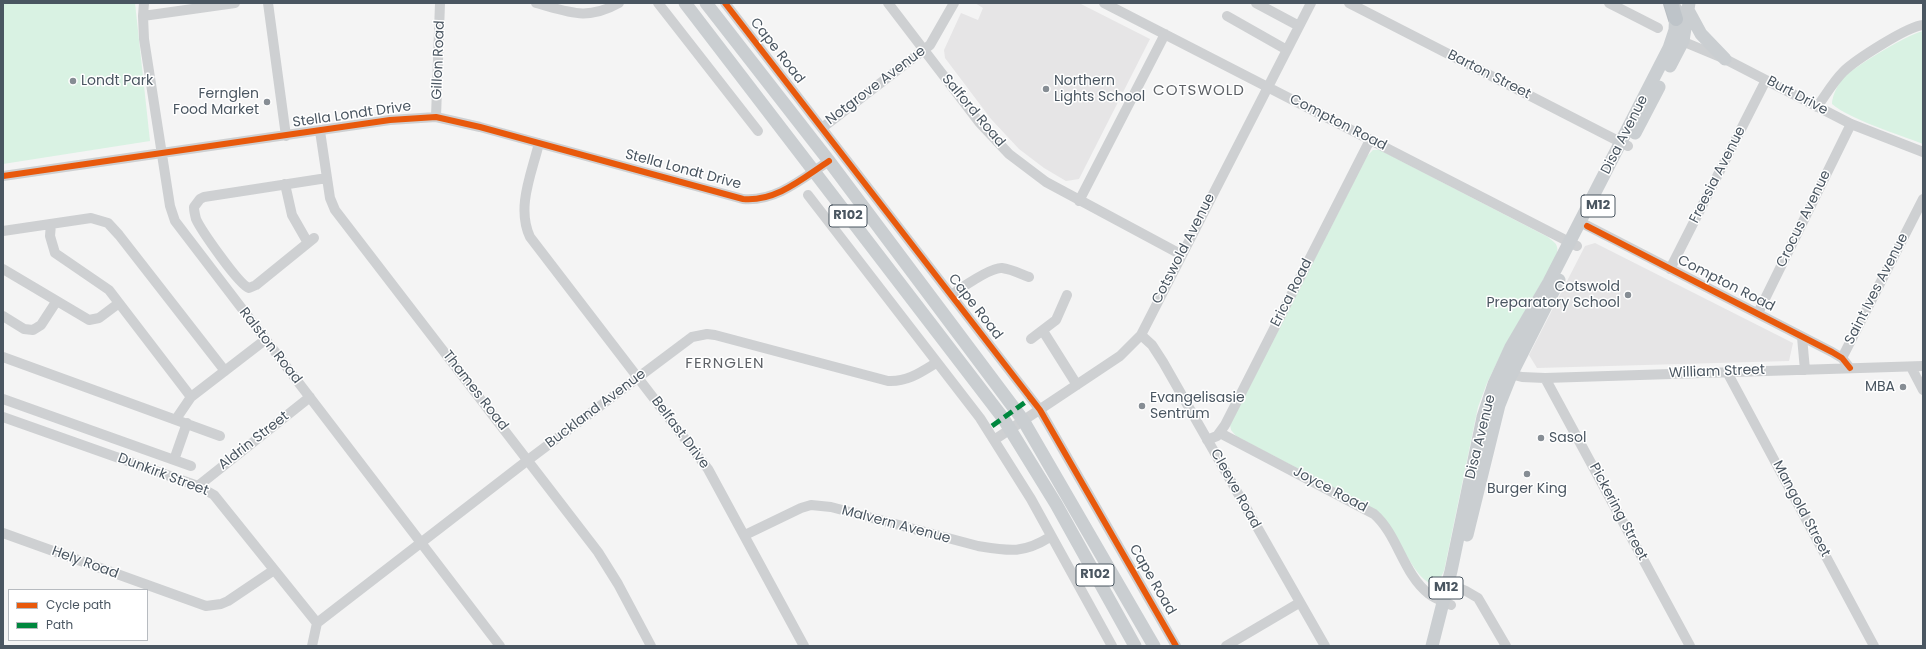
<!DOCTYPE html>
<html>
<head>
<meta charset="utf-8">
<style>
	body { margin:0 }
	#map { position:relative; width:1926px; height:649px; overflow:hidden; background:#f4f4f4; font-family:Poppins,sans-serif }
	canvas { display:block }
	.frame { position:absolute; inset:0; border:4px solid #4a5661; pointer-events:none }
	.legend { position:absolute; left:8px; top:589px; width:140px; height:52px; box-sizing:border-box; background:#fff; border:1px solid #b7bbc0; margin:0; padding:5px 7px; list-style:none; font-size:12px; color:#4a5661 }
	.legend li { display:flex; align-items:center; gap:8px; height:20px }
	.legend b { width:20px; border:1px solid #b7bbc0 }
</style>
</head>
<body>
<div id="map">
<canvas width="1926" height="649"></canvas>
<div class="frame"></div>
<ul class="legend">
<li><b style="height:5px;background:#e8590c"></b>Cycle path</li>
<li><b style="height:5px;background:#00873e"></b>Path</li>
</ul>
</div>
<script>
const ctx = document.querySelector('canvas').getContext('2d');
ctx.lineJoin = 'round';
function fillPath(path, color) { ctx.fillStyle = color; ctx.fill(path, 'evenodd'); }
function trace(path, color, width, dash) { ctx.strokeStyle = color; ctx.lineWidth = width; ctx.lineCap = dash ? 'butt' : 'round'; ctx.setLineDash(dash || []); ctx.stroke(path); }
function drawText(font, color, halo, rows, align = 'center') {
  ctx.font = font + ' Poppins,sans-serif'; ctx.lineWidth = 3; ctx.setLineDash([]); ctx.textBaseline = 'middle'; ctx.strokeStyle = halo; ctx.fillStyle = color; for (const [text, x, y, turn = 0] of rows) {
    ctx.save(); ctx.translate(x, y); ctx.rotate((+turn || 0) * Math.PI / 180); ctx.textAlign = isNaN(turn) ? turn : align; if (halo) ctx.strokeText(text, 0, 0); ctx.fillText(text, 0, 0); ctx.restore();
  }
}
const education = new Path2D(`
	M 975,3 L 1079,3 L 1150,39 L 1079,179 L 1066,181 L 1044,168 L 1019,149 L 991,119 L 945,58 L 944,50 L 961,13 L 978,20 L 983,8 Z
	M 1595,243 L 1793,343 L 1789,361 L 1537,368 L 1529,355 L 1585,246 Z`);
const green = new Path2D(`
	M 3,3 L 135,3 L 150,141 L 3,164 Z
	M 1923,31 L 1923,144 C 1898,134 1851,120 1832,104 C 1832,96 1838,84 1843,78 C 1854,67 1908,34 1923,31 Z
	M 1373,150 L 1380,150 L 1548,237 C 1550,239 1553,241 1555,243 C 1561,250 1554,261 1550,268 L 1506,344 L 1487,383 L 1478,407 L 1444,571 L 1439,581 L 1432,584 C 1411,577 1396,526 1376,510 L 1236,436 L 1231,430 L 1230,425 L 1367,156 Z`);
const minor = new Path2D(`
	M 144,3 L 143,16 L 144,39 L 170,206 L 175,221 L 500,646
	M 268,3 L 286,136
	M 536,3 C 569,12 587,21 619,3
	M 658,3 L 758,131
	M 725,3 L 1040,410 L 1176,646
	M 888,3 L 979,122 L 1009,154 L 1046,182 L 1182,255
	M 1104,3 L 1577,246
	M 1256,3 L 1299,26
	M 1349,3 L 1628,146
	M 1609,3 L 1658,28
	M 143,16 L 235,3
	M 1227,16 L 1287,50
	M 1677,39 L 1725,59 L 1851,124 L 1923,152
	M 1817,107 C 1825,96 1833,82 1843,72 C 1855,60 1908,26 1923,25
	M 436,117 L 440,3
	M 822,128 L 930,45 L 954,3
	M 320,131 L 330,198 L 335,210 L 598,552 L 618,584 L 651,646
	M 539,143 C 532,173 516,207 530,237 L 708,469 L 804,646
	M 3,176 L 390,120 L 436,117 L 480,127 L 743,199 C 776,202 803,178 829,161
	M 285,184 L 292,215 L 308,243
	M 808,195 L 980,418 L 1031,499 L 1112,646
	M 1079,201 L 1165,34
	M 1580,222 L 1832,352 L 1842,358 L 1850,368
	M 51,224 L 50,236 L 55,253 L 109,290 L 191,397
	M 3,231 L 91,218 L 108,223 L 119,235 L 225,371
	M 314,238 L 256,285 L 249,288 C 239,285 201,230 196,219 C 195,215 194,211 194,207 L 200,199 L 204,197 L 327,178
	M 3,269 L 89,320 L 99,318 L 119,303
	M 1670,269 L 1766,80
	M 951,295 C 961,288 991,267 1002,268 C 1011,269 1021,274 1029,277
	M 1758,313 L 1851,124
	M 3,316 L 24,329 L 33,330 L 41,325 L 56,302
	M 1043,331 L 1077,385
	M 1141,335 L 1152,345 L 1163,362 L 1325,646
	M 1802,337 L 1805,370
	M 1031,339 L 1056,320 L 1067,295
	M 3,357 L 220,436
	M 1842,358 L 1923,199
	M 1911,367 L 1923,390
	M 1727,372 L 1874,646
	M 1506,373 L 1522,377 L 1545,378 L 1923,366
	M 1545,378 L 1690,646
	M 3,399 L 191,466
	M 3,417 L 198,486 L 214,495 L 317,623
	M 176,419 L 191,397 L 265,340
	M 1220,433 L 1374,514 C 1398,535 1403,574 1429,594 C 1435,599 1444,602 1451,605
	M 994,440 L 1120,356 L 1141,335 L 1311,3
	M 1207,440 L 1217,436 L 1225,425 L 1370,140
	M 174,460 L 187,423
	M 198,486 L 310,397
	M 3,533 L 206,606 L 221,604 L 228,601 L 274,570
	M 745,535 L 801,508 L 811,505 L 831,507 L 978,546 C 1009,551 1023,554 1050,537
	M 1448,583 L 1466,591 L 1478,598 L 1506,646
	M 312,646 L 317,623 L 528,460 L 692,337 L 707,334 L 715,335 L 888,381 C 907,382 920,373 936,363
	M 1226,646 L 1299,603`);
const major = new Path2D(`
	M 685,3 L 1003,418 L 1056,504 L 1135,646
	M 706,3 L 829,161 L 1023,420 L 1154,646
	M 1688,10 L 1701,34 L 1725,59
	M 1670,66 L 1683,41 L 1689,3
	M 1635,133 L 1659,87
	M 1467,535 L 1499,405 L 1511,375 L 1559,280
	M 1432,646 L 1451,571 L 1483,417 L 1494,384 L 1511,347 L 1549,282 L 1669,48 L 1675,30 L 1676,9`);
const highway = new Path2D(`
	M 1671,3 L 1676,19`);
const quiet = new Path2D(`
	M 992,426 L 1031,398`);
const cycleway = new Path2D(`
	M 725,3 L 1040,410 L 1176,646
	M 3,176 L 390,120 L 436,117 L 480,127 L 743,199 C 776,202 803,178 829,161
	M 1587,226 L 1832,352 L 1842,358 L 1850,368`);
const markers = [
	[73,81,4,"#868d94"],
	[1046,89,4,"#868d94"],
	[267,102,4,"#868d94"],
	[1628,295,4,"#868d94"],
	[1903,387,4,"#868d94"],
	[1142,406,4,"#868d94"],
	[1541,438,4,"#868d94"],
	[1527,474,4,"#868d94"]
];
const shields = [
	[1598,206,34],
	[848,216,38],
	[1095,575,38],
	[1446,588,34]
];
const shieldNames = [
	["M12",1598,206],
	["R102",848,216],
	["R102",1095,575],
	["M12",1446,588]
];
const streetNames = [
	["Cape Road",777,51,52],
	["Gillon Road",439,60,-88],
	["Barton Street",1489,75,27],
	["Notgrove Avenue",876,86,-37],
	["Burt Drive",1797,96,28],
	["Salford Road",973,111,50],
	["Stella Londt Drive",352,115,-8],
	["Compton Road",1338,123,27],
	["Disa Avenue",1625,135,-63],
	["Stella Londt Drive",683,170,15],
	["Freesia Avenue",1718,175,-63],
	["Crocus Avenue",1804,219,-64],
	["Cotswold Avenue",1184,249,-63],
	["Compton Road",1726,284,27],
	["Saint Ives Avenue",1877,289,-63],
	["Erica Road",1292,293,-63],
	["Cape Road",975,307,52],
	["Ralston Road",270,346,52],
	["William Street",1717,372,-2],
	["Thames Road",475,391,52],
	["Buckland Avenue",596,409,-37],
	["Belfast Drive",680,433,53],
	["Disa Avenue",1481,437,-76],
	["Aldrin Street",254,441,-38],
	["Dunkirk Street",163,475,21],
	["Cleeve Road",1235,489,61],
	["Joyce Road",1330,490,28],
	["Mangold Street",1801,509,62],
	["Pickering Street",1618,512,62],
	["Malvern Avenue",896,525,15],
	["Hely Road",85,563,20],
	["Cape Road",1152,580,60]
];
const poiNames = [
	["Londt Park",81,81],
	["Northern",1054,81],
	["Lights School",1054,97],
	["Fernglen",259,94,"right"],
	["Food Market",259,110,"right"],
	["Cotswold",1620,287,"right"],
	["Preparatory School",1620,303,"right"],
	["MBA",1895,387,"right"],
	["Evangelisasie",1150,398],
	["Sentrum",1150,414],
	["Sasol",1549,438],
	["Burger King",1527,489,"center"]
];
const neighbourhoodNames = [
	["COTSWOLD",1199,91],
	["FERNGLEN",725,364]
];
fillPath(education, '#e6e5e6');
fillPath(green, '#d9f2e3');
trace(highway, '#b9bec3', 16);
trace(minor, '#ced0d2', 10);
trace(major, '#caced1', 13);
trace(highway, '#bec4c9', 14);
trace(quiet, '#00873e', 5, [10, 5]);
trace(cycleway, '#e8590c', 6);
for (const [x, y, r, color] of markers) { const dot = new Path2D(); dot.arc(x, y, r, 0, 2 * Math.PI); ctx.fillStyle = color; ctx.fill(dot); trace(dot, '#fff', 1.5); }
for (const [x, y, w] of shields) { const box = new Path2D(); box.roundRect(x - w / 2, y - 11, w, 22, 3); ctx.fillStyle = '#fff'; ctx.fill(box); trace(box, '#4a5661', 1); }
drawText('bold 13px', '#4a5661', null, shieldNames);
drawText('14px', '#4a5661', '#fff', streetNames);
drawText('14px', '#4a5661', '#fff', poiNames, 'left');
ctx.letterSpacing = '1px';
drawText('15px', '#5f6368', '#fff', neighbourhoodNames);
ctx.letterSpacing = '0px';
</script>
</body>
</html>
